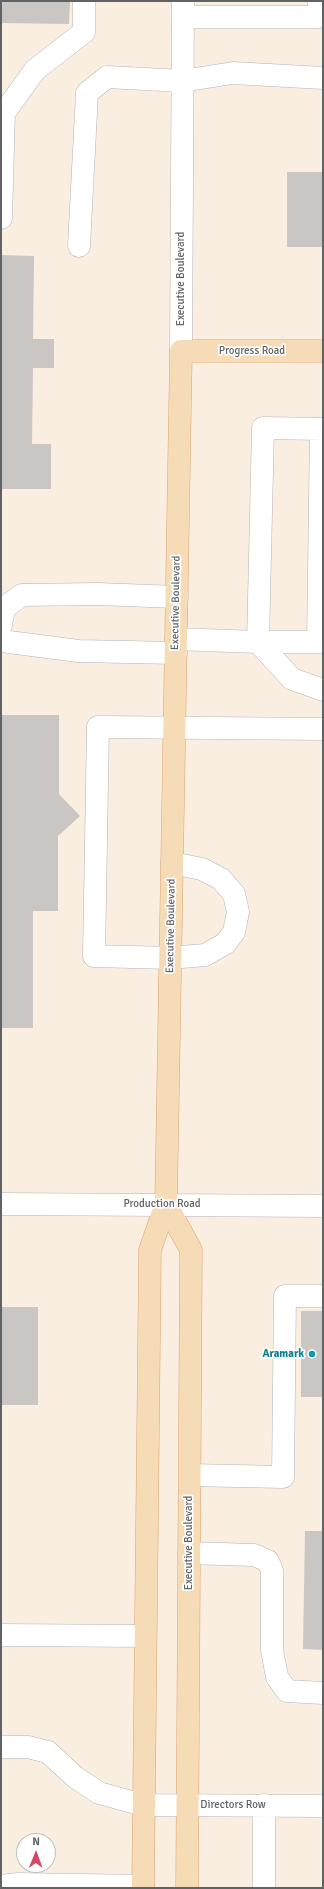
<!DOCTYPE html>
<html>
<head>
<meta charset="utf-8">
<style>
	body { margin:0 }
	#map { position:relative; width:324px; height:1889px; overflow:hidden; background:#efebe7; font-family:Signika,sans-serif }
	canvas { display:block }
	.frame { position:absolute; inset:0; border:2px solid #5f6365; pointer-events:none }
	.north { position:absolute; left:16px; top:1833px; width:40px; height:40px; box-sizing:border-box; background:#fff; border:1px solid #bfc1c1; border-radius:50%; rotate:1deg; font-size:11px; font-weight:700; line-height:16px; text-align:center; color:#5f6365 }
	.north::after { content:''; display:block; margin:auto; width:14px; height:18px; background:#d44861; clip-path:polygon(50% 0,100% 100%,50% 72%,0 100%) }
</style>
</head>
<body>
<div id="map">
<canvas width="324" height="1889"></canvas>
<div class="frame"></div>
<div class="north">N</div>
</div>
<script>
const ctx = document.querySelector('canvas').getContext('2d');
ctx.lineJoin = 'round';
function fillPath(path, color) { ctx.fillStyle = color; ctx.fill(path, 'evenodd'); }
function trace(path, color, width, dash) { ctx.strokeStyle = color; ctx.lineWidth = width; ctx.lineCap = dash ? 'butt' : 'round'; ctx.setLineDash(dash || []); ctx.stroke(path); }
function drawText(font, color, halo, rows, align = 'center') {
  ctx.font = font + ' Signika,sans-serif'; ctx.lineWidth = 3.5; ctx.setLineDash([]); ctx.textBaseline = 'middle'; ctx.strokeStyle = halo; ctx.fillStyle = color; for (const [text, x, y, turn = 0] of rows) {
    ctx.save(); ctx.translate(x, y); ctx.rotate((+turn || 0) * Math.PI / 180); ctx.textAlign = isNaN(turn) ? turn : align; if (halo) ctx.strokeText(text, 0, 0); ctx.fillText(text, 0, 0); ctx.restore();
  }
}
const commercial = new Path2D(`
	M 1,1 L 323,1 L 323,1888 L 1,1888 ZM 24,1841 L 48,1841 L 48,1865 L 24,1865 Z`);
const building = new Path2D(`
	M 1,1 L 70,1 L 69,24 L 1,23 Z
	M 287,172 L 323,172 L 323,247 L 287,247 Z
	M 1,255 L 34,256 L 33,339 L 54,339 L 54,368 L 33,368 L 32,444 L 51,444 L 51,489 L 1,489 Z
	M 1,715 L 59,715 L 59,794 L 80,816 L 58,836 L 58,911 L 33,911 L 33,1028 L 1,1028 Z
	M 1,1307 L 38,1307 L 38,1405 L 1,1405 Z
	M 301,1311 L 323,1311 L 323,1397 L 301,1397 Z
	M 305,1531 L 323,1531 L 323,1650 L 303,1649 Z`);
const minor = new Path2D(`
	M 183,17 L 319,17 L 319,1
	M 1,218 L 4,113 L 35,70 L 84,32 L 84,1
	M 79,246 L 87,93 L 107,77 L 182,81 L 233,73 L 323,78
	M 181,351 L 183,1
	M 323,429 L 263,428 L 258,642 L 292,679 L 323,690
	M 1,625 L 4,608 L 22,595 L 98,594 L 177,597
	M 176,639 L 258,642 L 323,642
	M 1,641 L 78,651 L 176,653
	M 318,642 L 321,429
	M 172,863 L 202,869 L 221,879 L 234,894 L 238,912 L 234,932 L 226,943 L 205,955 L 170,958 L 94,956 L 98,727 L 323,729
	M 1,1204 L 323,1206
	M 190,1475 L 283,1477 L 285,1296 L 323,1296
	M 189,1553 L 254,1555 L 268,1561 L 272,1571 L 272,1650 L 277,1677 L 287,1691 L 323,1693
	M 1,1635 L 145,1636
	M 1,1747 L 28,1747 L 48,1752 L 75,1777 L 99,1793 L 143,1805 L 323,1806
	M 264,1805 L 264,1888
	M 1,1886 L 18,1884 L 143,1886`);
const major = new Path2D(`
	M 166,1204 L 191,1250 L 187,1888
	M 143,1888 L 150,1250 L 166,1204 L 181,351 L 323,351`);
const markers = [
	[312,1354,4,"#0f9aa8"]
];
const streetNames = [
	["Executive Boulevard",181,279,-90],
	["Progress Road",252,351],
	["Executive Boulevard",176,603,-89],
	["Executive Boulevard",171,926,-89],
	["Production Road",162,1204],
	["Executive Boulevard",189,1543,-90],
	["Directors Row",233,1805]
];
const cultureNames = [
	["Aramark",304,1354]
];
fillPath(commercial, '#faeee1');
fillPath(building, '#cac6c4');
trace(minor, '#b2b5b7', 23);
trace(major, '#e0a36f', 23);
trace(minor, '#fff', 22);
trace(major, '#f5dbb6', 22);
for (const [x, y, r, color] of markers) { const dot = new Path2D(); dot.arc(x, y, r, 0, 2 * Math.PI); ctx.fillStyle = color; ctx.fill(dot); trace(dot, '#fff', 1.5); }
drawText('11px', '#5f6365', '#fff', streetNames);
drawText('bold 11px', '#0d838f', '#fff', cultureNames, 'right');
</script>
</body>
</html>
